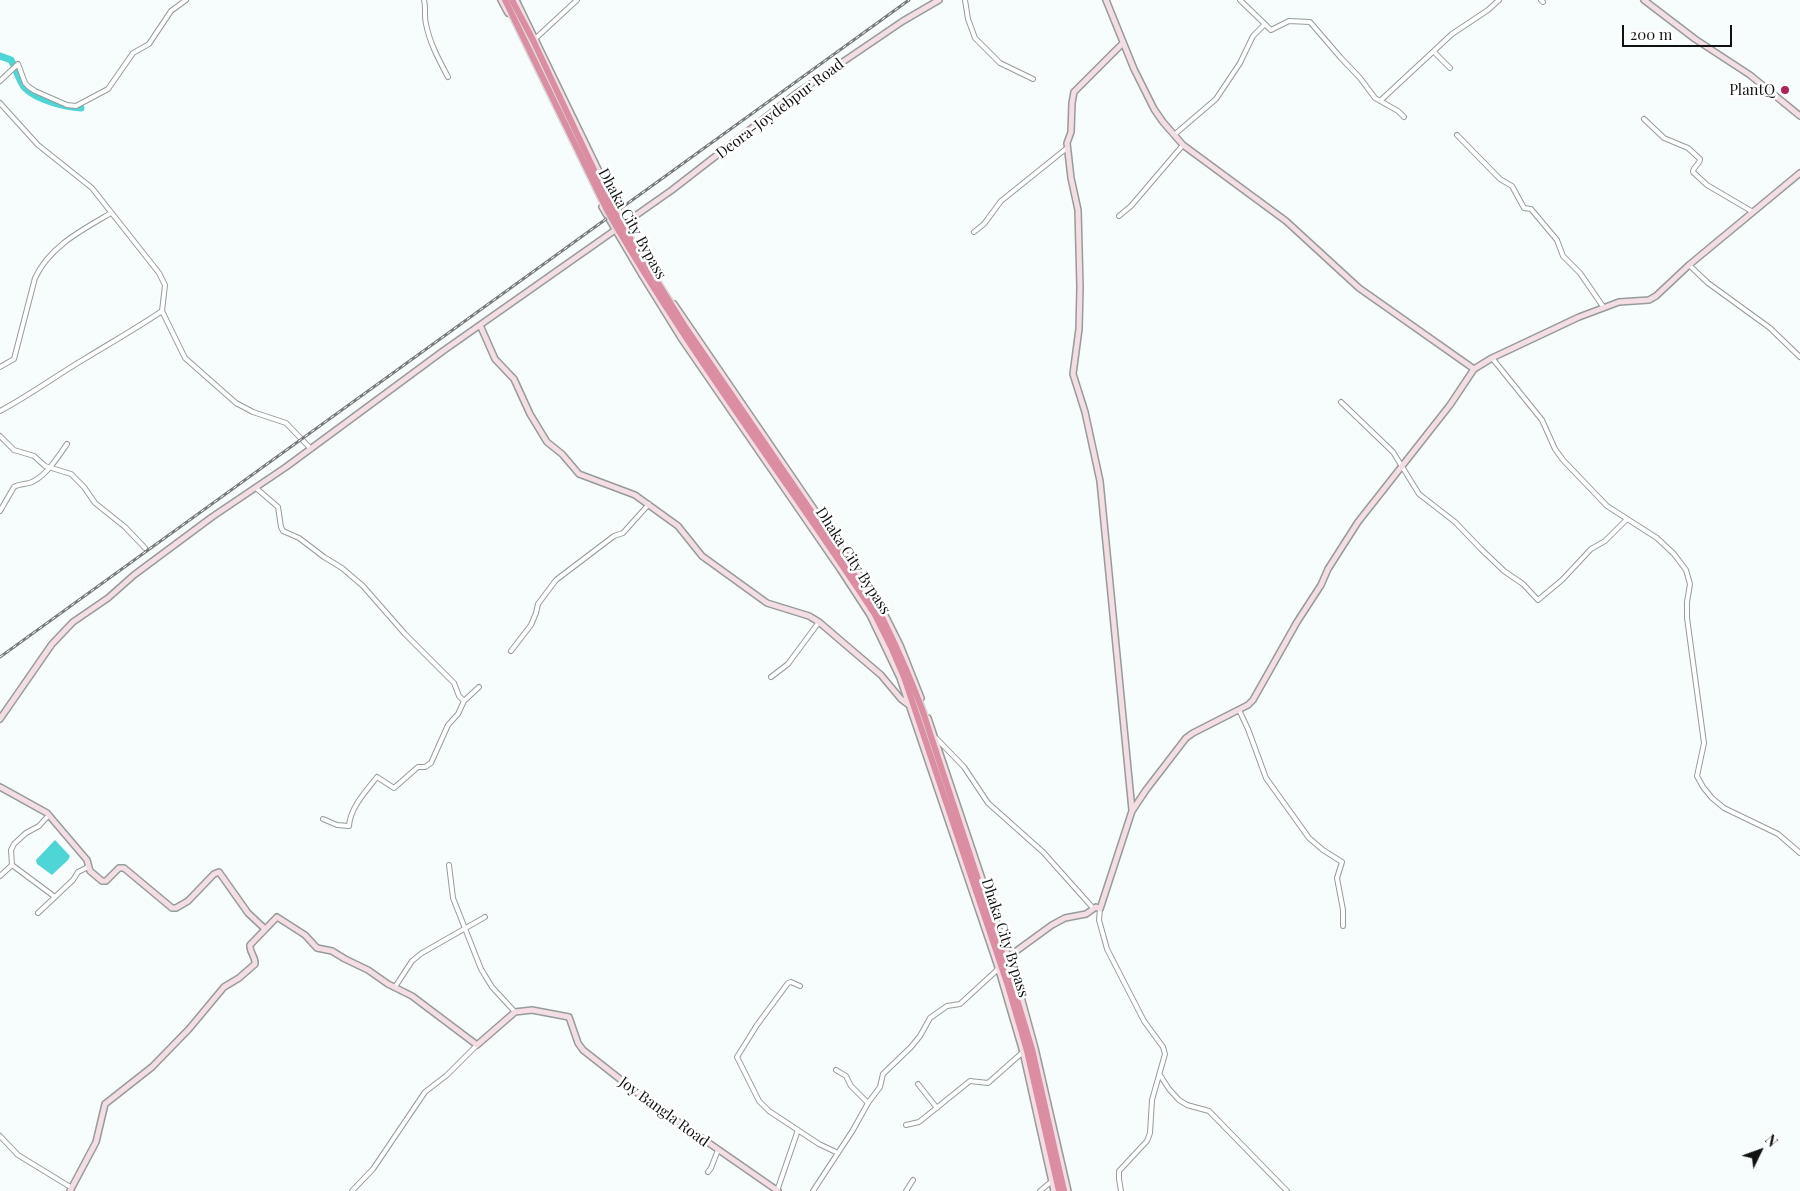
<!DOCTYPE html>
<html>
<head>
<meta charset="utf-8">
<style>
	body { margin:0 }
	#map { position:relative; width:1800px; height:1191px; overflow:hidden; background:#f7fcfc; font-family:"Playfair Display",serif }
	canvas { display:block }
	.north { position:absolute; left:1735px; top:1126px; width:50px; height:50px; -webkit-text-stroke:4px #fff; paint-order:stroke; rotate:48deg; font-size:14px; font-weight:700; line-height:20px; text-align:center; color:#101111 }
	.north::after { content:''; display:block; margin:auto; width:18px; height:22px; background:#101111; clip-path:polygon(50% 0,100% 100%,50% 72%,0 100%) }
	.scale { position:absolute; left:1622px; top:25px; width:110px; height:22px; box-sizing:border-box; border:2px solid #101111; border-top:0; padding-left:6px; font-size:15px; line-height:18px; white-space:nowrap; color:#101111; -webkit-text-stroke:4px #fff; paint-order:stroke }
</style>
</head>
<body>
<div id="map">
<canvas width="1800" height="1191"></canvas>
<div class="north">N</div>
<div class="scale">200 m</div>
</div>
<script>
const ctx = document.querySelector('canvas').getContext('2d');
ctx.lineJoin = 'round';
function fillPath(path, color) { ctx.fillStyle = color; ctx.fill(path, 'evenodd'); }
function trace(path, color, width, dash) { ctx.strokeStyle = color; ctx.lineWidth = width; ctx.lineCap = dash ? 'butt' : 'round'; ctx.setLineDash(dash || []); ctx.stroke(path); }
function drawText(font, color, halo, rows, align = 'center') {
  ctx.font = font + ' "Playfair Display",serif'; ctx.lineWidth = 5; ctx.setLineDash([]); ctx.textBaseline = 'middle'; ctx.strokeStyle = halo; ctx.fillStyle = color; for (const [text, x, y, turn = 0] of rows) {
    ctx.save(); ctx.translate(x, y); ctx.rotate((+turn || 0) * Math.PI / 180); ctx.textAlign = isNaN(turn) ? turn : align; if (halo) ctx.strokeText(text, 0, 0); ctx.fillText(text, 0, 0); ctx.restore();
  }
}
const water = new Path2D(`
	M 55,840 L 70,856 L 68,860 L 52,875 L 37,864 L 36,860 Z`);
const canal = new Path2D(`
	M 0,56 L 11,60 L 24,88 L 36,96 L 63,105`);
const river = new Path2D(`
	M 0,56 L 11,60 C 16,68 19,81 25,88 C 37,100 65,107 81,108`);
const street = new Path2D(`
	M 424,0 C 426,7 424,16 426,24 C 430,44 439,60 448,77
	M 965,0 L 968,19 L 975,38 L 1000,63 L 1033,79
	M 1240,0 L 1271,30 L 1289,21 L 1310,22 L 1341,58 L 1360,78 L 1375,98 L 1398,111 L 1404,117
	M 1541,0 L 1543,2
	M 536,38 L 577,0
	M 1434,52 L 1450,68
	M 0,81 L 18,64 L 25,83 L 29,87 L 35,91 L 67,105 L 76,106 L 108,89 L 133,53 L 149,44 L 171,11 L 186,0
	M 1380,101 L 1452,34 L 1488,10 L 1499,0
	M 0,103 L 38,145 L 92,188 L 159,273 L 165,285 L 162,311 L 185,358 L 236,403 L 253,412 L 286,423 L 311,449
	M 1644,119 L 1664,138 L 1688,148 L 1700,159 C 1700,165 1693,166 1693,172 L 1707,185 L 1753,212
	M 1174,135 L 1216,99 L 1240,63 L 1253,36 L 1264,25
	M 1457,135 L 1500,179 L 1512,186 L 1524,208 L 1531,209 L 1557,240 L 1563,256 L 1580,273 L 1604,308
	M 1119,216 L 1131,206 L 1183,145
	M 974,232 L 984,224 L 1001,201 L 1067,148
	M 1689,265 L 1708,283 L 1770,328 L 1800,357
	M 1492,358 L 1542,420 L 1555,449 L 1563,460 L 1607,506 L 1657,538 L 1674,554 L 1686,570 L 1690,584 L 1687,602 L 1687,618 L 1704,743 L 1697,776 L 1703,787 L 1712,798 L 1724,808 L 1778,834 L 1800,853
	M 0,367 L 14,359 L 35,278 C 50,246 82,230 111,213
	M 1341,402 L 1393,452 L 1419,494 L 1455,522 L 1481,549 L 1504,571 L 1523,584 L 1538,600 L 1562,580 L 1591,549 L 1605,541 L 1627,519
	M 0,411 C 30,395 57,375 86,358 C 112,342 137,328 162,311
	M 0,436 L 14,450 L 34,456 L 45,466 L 71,474 L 84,487 L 95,503 L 125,527 L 145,548
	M 256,488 L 278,507 L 281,527 L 283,531 L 299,538 L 324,557 L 342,568 L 363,586 L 405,634 L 454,683 L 459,696 L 464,701
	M 0,511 L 14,487 C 20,483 28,485 34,481 C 48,473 58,457 67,444
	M 511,651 L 531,625 L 536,613 L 538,604 L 556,580 L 614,536 L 623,533 L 649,504
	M 771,677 L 788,664 L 819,622
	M 1239,710 L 1248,729 L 1266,778 L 1309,838 L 1323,850 L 1342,862 L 1337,878 L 1343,910 L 1343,926
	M 936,738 L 964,767 L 988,803 L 1043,852 L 1093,908
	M 323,819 L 337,825 L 349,826 C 350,808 366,791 377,777 L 394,788 L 418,767 L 425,767 L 431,763 L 448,725 L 458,714 L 464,701 L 479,687
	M 12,865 L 55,897
	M 449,865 L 453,898 L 481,969 L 492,987 L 515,1012
	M 0,876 L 12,865 L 11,850 L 14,844 L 26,833 L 39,826 L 49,815
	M 1100,909 L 1099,920 L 1107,949 L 1144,1021 L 1163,1047 L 1165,1054 L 1152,1100 L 1150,1133 L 1147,1141 L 1119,1171 L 1119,1179 L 1121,1191
	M 38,913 L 73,880 L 78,872 L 88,867
	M 800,986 L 791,982 L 788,983 L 757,1025 L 737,1057 L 759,1101 L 769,1111 L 819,1144 L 838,1153
	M 395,987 L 412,961 L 422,953 L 485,917
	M 836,1070 L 846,1076 L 851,1086 L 868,1103
	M 1160,1075 L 1169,1089 L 1179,1100 L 1187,1105 L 1209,1111 L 1287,1191
	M 918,1084 L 937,1108
	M 906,1125 L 919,1122 L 970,1081 L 988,1083 L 1023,1052
	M 0,1136 L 18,1155 L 72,1188
	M 708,1172 L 711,1168 L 718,1150
	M 352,1191 L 373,1169 L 425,1092 L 447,1075 L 477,1045
	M 777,1191 L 798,1130
	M 813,1191 L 853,1130 L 868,1103 L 880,1087 L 883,1074 L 911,1047 L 920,1036 L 930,1018 L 947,1006 L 960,1004 L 996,971 L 998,968
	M 906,1191 L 913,1180
	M 1040,1191 L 1052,1181`);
const secondary = new Path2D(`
	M 501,0 L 508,13
	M 516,0 L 626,227
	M 1106,0 L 1134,69 L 1154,109 L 1163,122 L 1183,145 L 1286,221 L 1359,288 L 1474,369
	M 1644,0 L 1695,39 L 1750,75 L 1800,116
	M 1123,43 L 1074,92 L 1072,103 L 1071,132 L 1067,143 L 1071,178 L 1078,210 L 1080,287 L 1079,329 L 1073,374 L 1085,412 L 1100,481 L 1132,810
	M 602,207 L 642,275 L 681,338 L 840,569 L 870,615 L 900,678 L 998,967 L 1023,1052 L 1054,1191
	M 674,304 L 881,607 L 900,645 L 921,698
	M 480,325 L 495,359 L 514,379 L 530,414 L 547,442 L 562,454 L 579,474 L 635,495 L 678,526 L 702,556 L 767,603 L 809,616 L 819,622 L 881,675 L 901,699 L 909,705
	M 928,718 L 1018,986 L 1035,1048 L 1068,1191
	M 0,719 L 52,644 L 73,622 L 108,598 L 134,575 L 212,517 L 286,467 L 443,351 L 672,190 L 797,93 L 903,21 L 939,0
	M 0,787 L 47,813 L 87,860 L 90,871 L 102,881 L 106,881 L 119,868 L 124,868 L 172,908 L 176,908 L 188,901 L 214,874 L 219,872 L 248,913 L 265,929
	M 1008,957 L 1052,925 L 1065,918 L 1086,914 L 1096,907 L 1100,909 L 1132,811 L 1146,790 L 1186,738 L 1193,733 L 1248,705 L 1253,700 L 1297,622 L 1321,585 L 1328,569 L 1358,522 L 1450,405 L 1474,369 L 1492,358 L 1579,317 L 1619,302 L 1649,300 L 1656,296 L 1689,265 L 1800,173
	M 70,1191 L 96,1142 L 105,1104 L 152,1067 L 189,1029 L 224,987 L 239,978 L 255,964 C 256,957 249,952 250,945 L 277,917 L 305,935 L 317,948 L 332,951 L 345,959 L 368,970 L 388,984 L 412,996 L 477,1045 L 515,1012 L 532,1010 L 569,1017 L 578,1043 L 583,1050 L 644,1098 L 778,1191`);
const highway = new Path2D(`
	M 505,0 L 606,208
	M 512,0 L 533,40 L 611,206
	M 623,227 L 686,328 L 878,609 C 895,643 910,676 923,712 L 1013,986 L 1032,1049 L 1064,1191
	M 619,231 C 697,363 790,485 874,613 L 892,649 L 904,677 L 1008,986 L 1027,1051 L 1059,1191`);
const rail = new Path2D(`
	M 0,657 L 909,0`);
const highwayBridge = new Path2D(`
	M 611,206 L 623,227
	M 606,208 L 619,231`);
const markers = [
	[1785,90,5,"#b0225a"]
];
const poiNames = [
	["PlantQ",1775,90]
];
const streetNames = [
	["Deora-Joydebpur Road",780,109,-37],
	["Dhaka City Bypass",632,224,61],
	["Dhaka City Bypass",853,561,57],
	["Dhaka City Bypass",1005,938,72],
	["Joy Bangla Road",664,1112,36]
];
fillPath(water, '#4ed5d6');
trace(canal, '#4ed5d6', 4);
trace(river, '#4ed5d6', 7);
trace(street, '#969b9b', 6);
trace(secondary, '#969b9b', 8);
trace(highway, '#d9d9d9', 9);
trace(street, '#fff', 4);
trace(secondary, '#f4dde3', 5);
trace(highway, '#db8ea1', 6);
trace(rail, '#777a7a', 3);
trace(rail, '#fff', 1, [4]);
trace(highwayBridge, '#d9d9d9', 9, []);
trace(highwayBridge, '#db8ea1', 6);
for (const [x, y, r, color] of markers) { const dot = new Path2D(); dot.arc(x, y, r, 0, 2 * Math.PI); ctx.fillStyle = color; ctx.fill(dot); trace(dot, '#fff', 2); }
drawText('15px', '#101111', '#fff', poiNames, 'right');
drawText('15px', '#101111', '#fff', streetNames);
</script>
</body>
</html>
